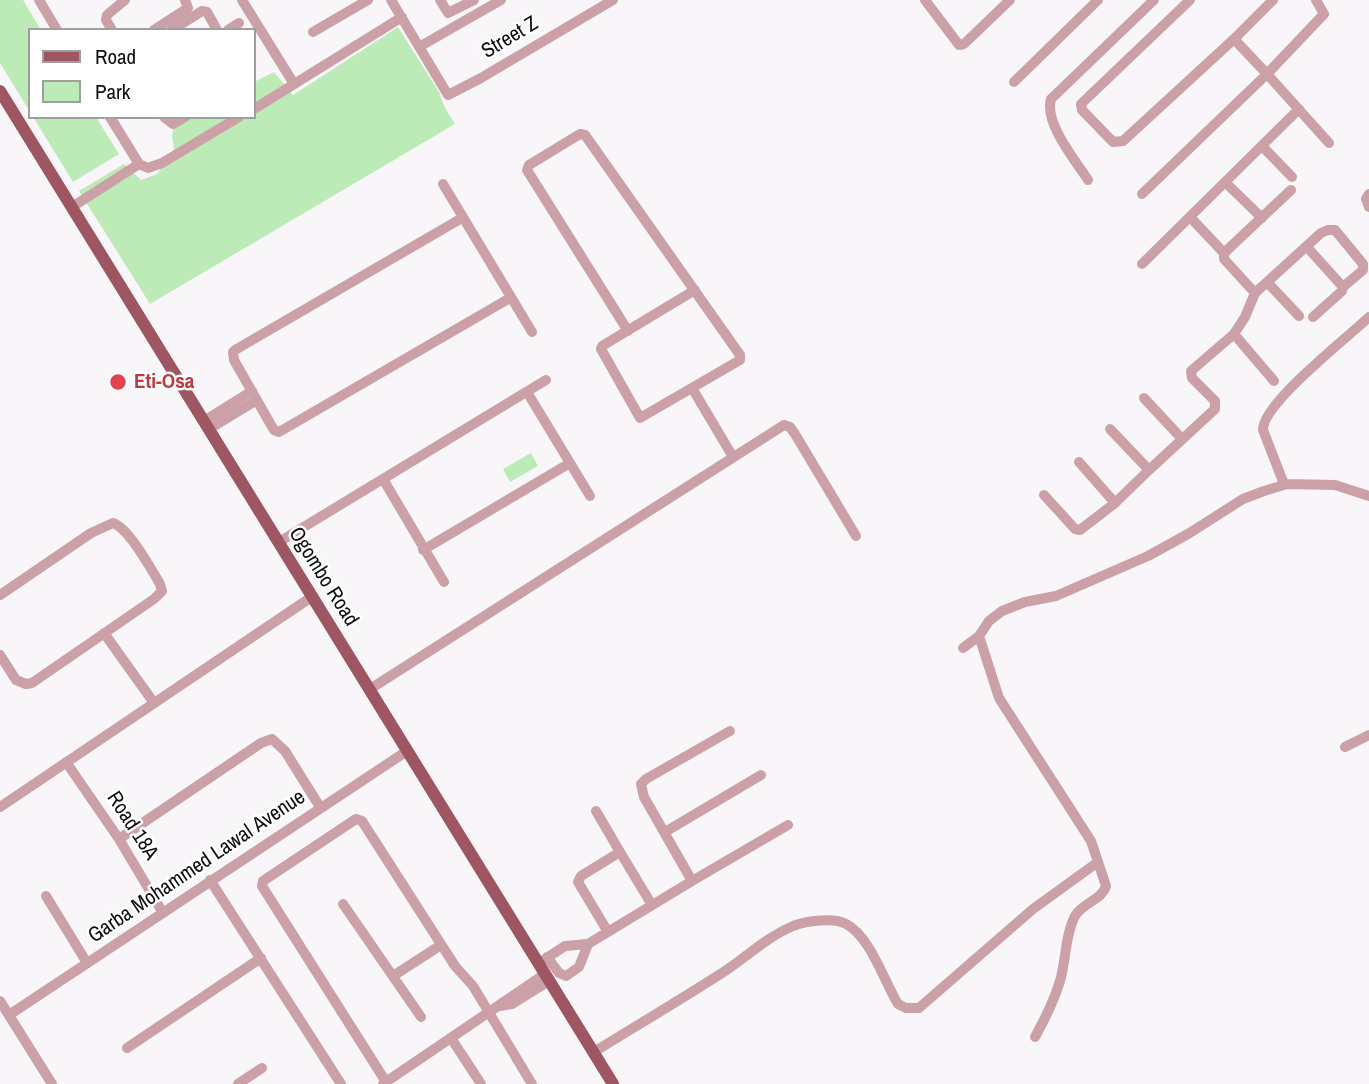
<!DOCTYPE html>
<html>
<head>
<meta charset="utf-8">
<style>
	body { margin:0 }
	#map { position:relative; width:1369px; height:1084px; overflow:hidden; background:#f9f6f9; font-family:"Archivo Narrow",sans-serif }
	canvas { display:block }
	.legend { position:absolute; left:28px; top:28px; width:228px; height:91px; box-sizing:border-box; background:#fff; border:2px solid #9f9f9f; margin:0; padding:9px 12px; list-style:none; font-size:21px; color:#100f10 }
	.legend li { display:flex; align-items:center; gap:14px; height:35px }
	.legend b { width:35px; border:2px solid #9f9f9f }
</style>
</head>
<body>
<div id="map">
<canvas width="1369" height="1084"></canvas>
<ul class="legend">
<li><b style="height:9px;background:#9e5663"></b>Road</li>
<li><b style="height:19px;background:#bdebb8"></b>Park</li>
</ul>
</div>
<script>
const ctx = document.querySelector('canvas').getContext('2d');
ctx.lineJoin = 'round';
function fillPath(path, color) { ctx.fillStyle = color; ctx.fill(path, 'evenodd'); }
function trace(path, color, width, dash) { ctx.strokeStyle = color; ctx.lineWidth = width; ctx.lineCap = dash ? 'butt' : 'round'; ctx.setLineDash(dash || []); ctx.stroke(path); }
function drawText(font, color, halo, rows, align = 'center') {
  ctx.font = font + ' "Archivo Narrow",sans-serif'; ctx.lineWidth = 5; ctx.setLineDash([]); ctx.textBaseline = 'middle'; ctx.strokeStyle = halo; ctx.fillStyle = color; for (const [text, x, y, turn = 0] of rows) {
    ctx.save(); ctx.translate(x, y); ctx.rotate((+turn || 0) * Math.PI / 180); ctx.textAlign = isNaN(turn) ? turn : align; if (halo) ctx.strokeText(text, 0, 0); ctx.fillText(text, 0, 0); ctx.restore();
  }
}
const green = new Path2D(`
	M 0,0 L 23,0 L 41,30 L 30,30 L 30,112 L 0,63 Z
	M 398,27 L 439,92 L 445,108 L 455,124 L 150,304 L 79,191 L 124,164 L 141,180 L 157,174 L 174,149 L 172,136 L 176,117 L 254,117 L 254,82 L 274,72 L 293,95 Z
	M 33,117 L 96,117 L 119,154 L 73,182 Z
	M 531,453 L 538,466 L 510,482 L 503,469 Z`);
const minor = new Path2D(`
	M 39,0 L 57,30
	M 242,0 L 294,84
	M 391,0 L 448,95 L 481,78 L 613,0
	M 440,0 L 448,13 L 474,0
	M 925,0 L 959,45 L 964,44 L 1010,0
	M 1190,0 L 1081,104 L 1082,110 L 1113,142 L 1123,141 L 1234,39
	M 1316,0 L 1324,14 L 1267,74 L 1329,143
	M 112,30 L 106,20 L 107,15 L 125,0
	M 154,30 L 188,8 L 185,0
	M 172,30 L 202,11 L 207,12 L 217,30
	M 228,30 L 239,23
	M 313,32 L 368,0
	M 419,47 L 501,0
	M 1014,82 L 1098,0
	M 254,109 L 402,17
	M 110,117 L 139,164 L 148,168 L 162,163 L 239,117
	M 164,117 L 173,124 L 185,117
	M 1262,146 L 1292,177
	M 1088,180 C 1075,160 1044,123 1051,99 L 1154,0
	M 1225,182 L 1262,218
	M 443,184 L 532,332
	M 1142,194 L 1267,74 L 1234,39 L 1273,0
	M 1369,194 L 1366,199 L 1369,207
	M 72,207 L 139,164
	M 1190,217 L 1224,253 L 1291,190
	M 462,218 L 235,350 L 233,352 L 234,360 L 271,425 L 274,430 L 279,432 L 510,298
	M 1307,247 L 1343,287 L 1342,291 L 1313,317
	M 1224,253 L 1224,259 L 1255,293 L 1321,233 L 1328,230 L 1335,230 L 1363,264 L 1363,270 L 1343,287
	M 1142,264 L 1299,109
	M 1268,283 L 1299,316
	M 628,331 L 527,170 L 529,165 L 580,134 L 585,135 L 740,355 L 740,360 L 640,418 L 601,349 L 602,346 L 695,290
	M 1234,334 L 1274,381
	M 692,388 L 733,457
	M 527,392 L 590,496
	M 1144,398 L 1182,439
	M 204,421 L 252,391
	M 209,429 L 257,400
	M 1110,429 L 1149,470 L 1215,409 L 1215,401 L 1192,378 L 1191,371 L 1234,334 L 1245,317 L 1255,293
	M 1079,462 L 1115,503 L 1149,470
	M 383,479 L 444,582
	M 1284,484 L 1263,430 C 1262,404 1347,338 1369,317
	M 1044,495 L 1075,529 L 1080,530 L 1115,503
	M 279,542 L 546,380
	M 423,550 L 570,463
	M 0,595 L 91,533 L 113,523 C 129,528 151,569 160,584 L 162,591 L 154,599 L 32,683 L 26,684 L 16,680 L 0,655
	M 104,633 L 154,703
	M 979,636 L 999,698 L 1091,841 L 1106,886 C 1101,901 1083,902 1075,916 C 1065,935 1066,961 1060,981 C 1054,1001 1045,1019 1035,1037
	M 963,648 L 979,636 L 989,621 L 1002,611 L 1025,602 L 1056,596 L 1148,556 L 1188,534 L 1243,499 L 1264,491 L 1287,484 L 1335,485 L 1369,496
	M 370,689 L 784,425 L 790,427 L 795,434 L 856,536
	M 1345,747 L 1369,735
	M 66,762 L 119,839 L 163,913
	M 0,807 L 313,596
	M 596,811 L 620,852
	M 665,832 L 761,775
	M 119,839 L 261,743 L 272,739 L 285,751 L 320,807
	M 210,880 L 341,1084
	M 692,881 L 788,825
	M 46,896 L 87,963
	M 343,904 L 421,1017
	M 608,932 L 578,882 L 581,876 L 620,852 L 652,905
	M 547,957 L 559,973 L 566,976 L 579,967 L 588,944
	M 539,963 L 565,946 L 588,944 L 692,881 L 644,797 L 641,784 L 646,779 L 730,731
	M 393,976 L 441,945
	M 0,1001 L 52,1084
	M 500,1006 L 512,1004 L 549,981
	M 9,1015 L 407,751
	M 451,1038 L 481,1084
	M 127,1048 L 261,958
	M 594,1052 C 636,1026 680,1000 722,973 C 745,958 767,937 793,926 C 806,921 834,917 846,924 C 870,936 884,981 898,1004 L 906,1008 L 919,1008 L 1033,909 L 1098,862
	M 386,1082 L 262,886 L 263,881 L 356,819 L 362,821 L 455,966 L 473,986 L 532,1084
	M 238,1084 L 262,1068
	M 383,1084 L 545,974`);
const major = new Path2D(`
	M 0,91 L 613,1084`);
const markers = [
	[118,382,9,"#e0444e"]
];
const streetNames = [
	["Street Z",510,38,-31],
	["Ogombo Road",323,577,58],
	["Road 18A",132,826,57],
	["Garba Mohammed Lawal Avenue",197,867,-34]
];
const healthNames = [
	["Eti-Osa",134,382]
];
fillPath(green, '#bdebb8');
trace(minor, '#cba0a6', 10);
trace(major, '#9e5663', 12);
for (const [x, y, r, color] of markers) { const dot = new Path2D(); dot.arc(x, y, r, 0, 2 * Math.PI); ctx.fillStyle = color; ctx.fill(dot); trace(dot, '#fff', 2.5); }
drawText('21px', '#100f10', '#fff', streetNames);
drawText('bold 21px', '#be3a42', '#fff', healthNames, 'left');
</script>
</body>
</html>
